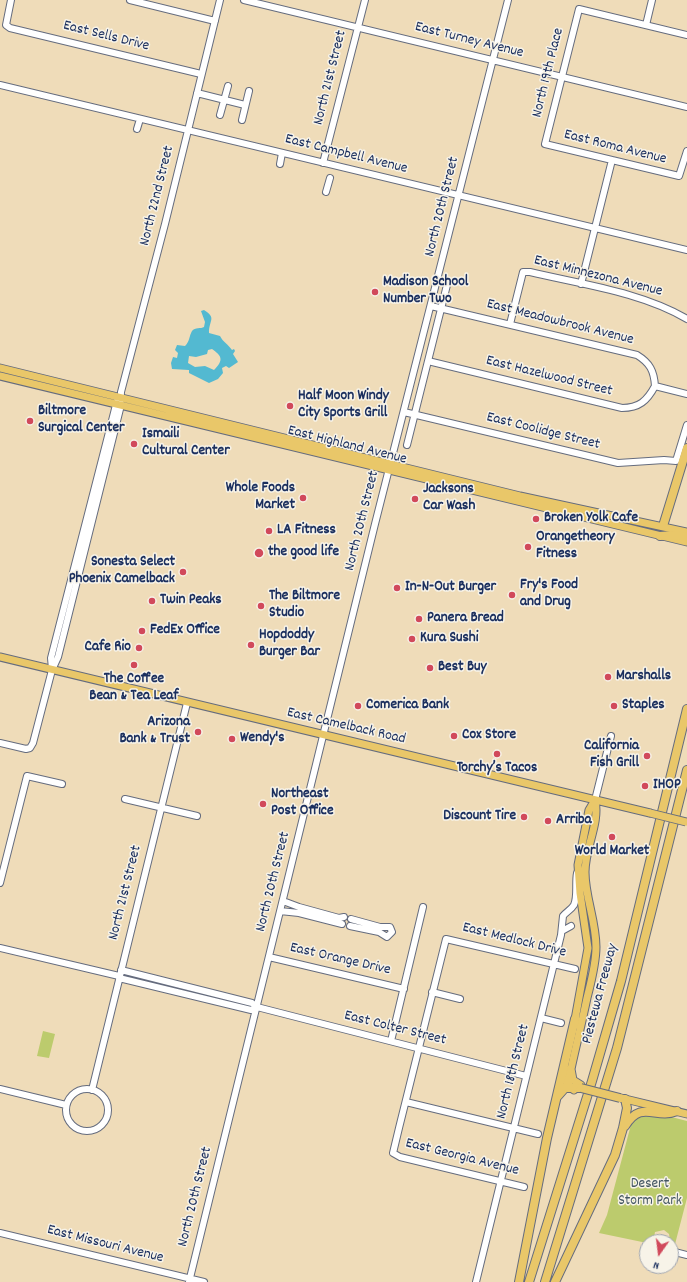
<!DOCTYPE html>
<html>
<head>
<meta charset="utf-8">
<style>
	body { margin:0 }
	#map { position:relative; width:687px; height:1282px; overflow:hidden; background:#efdcb9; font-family:Dekko,sans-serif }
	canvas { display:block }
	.north { position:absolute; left:639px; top:1234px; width:40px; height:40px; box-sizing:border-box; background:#f7f3e8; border:1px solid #9fa5b1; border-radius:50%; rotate:194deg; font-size:11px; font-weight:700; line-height:16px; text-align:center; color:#1b2f5e }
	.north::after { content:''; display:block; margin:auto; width:14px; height:18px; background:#d1495b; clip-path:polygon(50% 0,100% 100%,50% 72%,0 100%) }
</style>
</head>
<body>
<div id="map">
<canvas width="687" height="1282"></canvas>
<div class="north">N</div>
</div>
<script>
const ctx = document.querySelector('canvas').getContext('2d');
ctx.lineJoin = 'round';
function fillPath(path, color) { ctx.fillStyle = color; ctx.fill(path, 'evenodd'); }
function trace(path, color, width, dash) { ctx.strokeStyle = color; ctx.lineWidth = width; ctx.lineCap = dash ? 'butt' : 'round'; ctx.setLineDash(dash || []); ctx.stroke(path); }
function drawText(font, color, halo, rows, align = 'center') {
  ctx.font = font + ' Dekko,sans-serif'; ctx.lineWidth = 3; ctx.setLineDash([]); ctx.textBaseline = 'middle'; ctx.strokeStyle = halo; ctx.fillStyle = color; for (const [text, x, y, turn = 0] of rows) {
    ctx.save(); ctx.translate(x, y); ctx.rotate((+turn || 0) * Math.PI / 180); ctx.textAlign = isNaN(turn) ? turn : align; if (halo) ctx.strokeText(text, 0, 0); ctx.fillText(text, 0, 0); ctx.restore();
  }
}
const green = new Path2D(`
	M 43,1031 L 55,1034 L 49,1058 L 37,1056 Z
	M 652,1112 L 687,1121 L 687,1198 L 674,1248 L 671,1246 L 669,1234 L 664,1230 L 655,1232 L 653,1242 L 647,1243 L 599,1233 L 607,1215 L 633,1117 Z`);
const water = new Path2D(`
	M 204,310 C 217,318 209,320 209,333 L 220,336 C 223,342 228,344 232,350 L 234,349 L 235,351 L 233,354 L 238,362 L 229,368 L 226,366 L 222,368 L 223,373 L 218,379 L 209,383 L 189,373 L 189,370 L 172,369 L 171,363 L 173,357 L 177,358 L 178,353 L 175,350 L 177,345 L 185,346 C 190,341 189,336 192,331 C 195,327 201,329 204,327 L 205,322 L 201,311 ZM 212,349 C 222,356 224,360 214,370 L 205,366 L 195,367 L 188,363 L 189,356 L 196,357 L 207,354 L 208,350 Z`);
const minor = new Path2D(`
	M 11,0 L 6,25 L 10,28 L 201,74
	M 130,0 L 215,21
	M 244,0 L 687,107
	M 646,25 L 652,0
	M 687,35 L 579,9 L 545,144 L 679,176 L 687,151
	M 0,85 L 687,250
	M 197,93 L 245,105
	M 220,115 L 228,86
	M 242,120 L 249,91
	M 137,129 L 140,119
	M 323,163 L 365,0
	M 280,164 L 282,153
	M 326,192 L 330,178
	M 581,284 L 612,160
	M 431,306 L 637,355 C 650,363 654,371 655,386 L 687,394
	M 510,324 L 523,272 L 530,272 C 580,284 642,292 687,319
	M 428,361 L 622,408 C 639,408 647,401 655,386
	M 404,412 L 618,463 L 664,460 L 676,461 L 687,425
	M 407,445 L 448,281
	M 52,669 L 51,658 L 117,401
	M 0,743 L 26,749 L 30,748 L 33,743 L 52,670 L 58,657 L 120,409 L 121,392 L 165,224 L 220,0
	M 125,799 L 197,816
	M 595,800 L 611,736
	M 0,883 L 27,776 L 62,784
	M 283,901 L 299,907 L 339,918 L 344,917
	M 280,911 L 299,913 L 342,924
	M 350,926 L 379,932 L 387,937 L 392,932 L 390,927 L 380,927 L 351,919
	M 562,931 L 571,926
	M 0,948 L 119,976
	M 269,957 L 404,989
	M 121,970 L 252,1003 L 257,1007 L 526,1076
	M 119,978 L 251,1010 L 257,1007
	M 432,992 L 460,999
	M 541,1018 L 561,1023
	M 391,1041 L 423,907
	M 0,1089 L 66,1105
	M66 1110a21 21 0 1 1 42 0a21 21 0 1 1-42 0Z
	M 92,1090 L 187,703
	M 406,1102 L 538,1134
	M 524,1187 L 400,1157 L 393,1153 L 399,1128 L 446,939 L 575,969
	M 0,1233 L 204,1282
	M 661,1239 L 663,1242
	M 671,1251 L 687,1255
	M 189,1282 L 375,524 L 508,0
	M 476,1282 L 561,935 L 563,916 C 566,912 571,910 574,905 C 578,896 575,883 577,873`);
const major = new Path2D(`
	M 0,368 L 520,496 L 687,532
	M 0,376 L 687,542
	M 0,657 L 650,813
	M 574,1025 L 588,948 L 580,893 L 578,865 L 589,810 L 595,800
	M 566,1070 L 567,1084 L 574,1090
	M 581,1085 L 573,1080 L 571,1069 C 576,1046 582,1022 587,998 C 591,982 596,964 596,947 C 596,921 585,897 585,872 C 585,847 600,824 595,800
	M 621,1098 L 687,1114`);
const highway = new Path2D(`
	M 663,526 L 687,448
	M 660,536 L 674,535 L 687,537
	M 557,1097 L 565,1088 L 581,1088
	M 625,1126 C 642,1099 655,1120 677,1111
	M 519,1282 L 547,1138 L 575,1019
	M 529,1282 L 592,1081 L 621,981 L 687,709
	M 545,1282 L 617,1048 L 687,770
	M 555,1282 L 615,1155 L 623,1128 L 627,1108 L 625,1099`);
const majorBridge = new Path2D(`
	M 650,813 L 686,822`);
const highwayBridge = new Path2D(`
	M 581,1088 L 620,1098`);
const markers = [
	[375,292,4,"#d1495b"],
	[290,406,4,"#d1495b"],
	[30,421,4,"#d1495b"],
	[134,444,4,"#d1495b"],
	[303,498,4,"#d1495b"],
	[415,499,4,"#d1495b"],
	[536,519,4,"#d1495b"],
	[269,531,4,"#d1495b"],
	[528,547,4,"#d1495b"],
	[259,553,5,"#d1495b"],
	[183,572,4,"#d1495b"],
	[397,588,4,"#d1495b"],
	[512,595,4,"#d1495b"],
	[152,601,4,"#d1495b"],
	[261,606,4,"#d1495b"],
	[419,619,4,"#d1495b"],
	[142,631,4,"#d1495b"],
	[412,639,4,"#d1495b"],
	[251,645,4,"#d1495b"],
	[139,648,4,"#d1495b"],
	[134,665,4,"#d1495b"],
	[430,668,4,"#d1495b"],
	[608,677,4,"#d1495b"],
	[358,706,4,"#d1495b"],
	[614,706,4,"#d1495b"],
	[198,732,4,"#d1495b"],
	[454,736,4,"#d1495b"],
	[232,739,4,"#d1495b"],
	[497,754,4,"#d1495b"],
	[647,756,4,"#d1495b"],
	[645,786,4,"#d1495b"],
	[263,804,4,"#d1495b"],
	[524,817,4,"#d1495b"],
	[548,821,4,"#d1495b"],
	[612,837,4,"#d1495b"]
];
const streetNames = [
	["East Sells Drive",106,37,14],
	["East Turney Avenue",469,41,14],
	["North 19th Place",549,73,-76],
	["North 21st Street",331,78,-76],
	["East Roma Avenue",615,148,14],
	["East Campbell Avenue",346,155,14],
	["North 22nd Street",158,196,-76],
	["North 20th Street",443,207,-76],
	["East Minnezona Avenue",598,277,14],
	["East Meadowbrook Avenue",560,323,14],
	["East Hazelwood Street",549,377,14],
	["East Coolidge Street",543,432,14],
	["East Highland Avenue",347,446,14],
	["North 20th Street",363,521,-76],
	["East Camelback Road",346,727,13],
	["North 20th Street",274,882,-76],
	["North 21st Street",126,893,-76],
	["East Medlock Drive",514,941,14],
	["East Orange Drive",340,960,13],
	["Piestewa Freeway",601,994,-75],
	["East Colter Street",395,1029,14],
	["North 18th Street",514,1072,-76],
	["East Georgia Avenue",462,1158,14],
	["North 20th Street",196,1197,-76],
	["East Missouri Avenue",105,1245,14]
];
const poiNames = [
	["Madison School",383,283],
	["Number Two",383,300],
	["Half Moon Windy",298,397],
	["City Sports Grill",298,414],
	["Biltmore",38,412],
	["Surgical Center",38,429],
	["Ismaili",142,435],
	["Cultural Center",142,452],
	["Whole Foods",295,489,"right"],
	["Market",295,506,"right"],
	["Jacksons",423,490],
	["Car Wash",423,507],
	["Broken Yolk Cafe",544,519],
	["LA Fitness",277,531],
	["Orangetheory",536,538],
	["Fitness",536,555],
	["the good life",268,553],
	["Sonesta Select",175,563,"right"],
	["Phoenix Camelback",175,580,"right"],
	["Fry's Food",520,586],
	["and Drug",520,603],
	["In-N-Out Burger",405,588],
	["The Biltmore",269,597],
	["Studio",269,614],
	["Twin Peaks",160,601],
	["Panera Bread",427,619],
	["FedEx Office",150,631],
	["Hopdoddy",259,636],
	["Burger Bar",259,653],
	["Kura Sushi",420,639],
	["Cafe Rio",131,648,"right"],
	["Best Buy",438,668],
	["Marshalls",616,677],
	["The Coffee",134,680,"center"],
	["Bean & Tea Leaf",134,697,"center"],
	["Comerica Bank",366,706],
	["Staples",622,706],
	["Arizona",190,723,"right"],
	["Bank & Trust",190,740,"right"],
	["Cox Store",462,736],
	["Wendy's",240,739],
	["California",639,747,"right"],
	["Fish Grill",639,764,"right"],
	["Torchy’s Tacos",497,769,"center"],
	["IHOP",653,786],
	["Northeast",271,795],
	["Post Office",271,812],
	["Discount Tire",516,817,"right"],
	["Arriba",556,821],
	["World Market",612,852,"center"]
];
const parkNames = [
	["Desert",650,1185],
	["Storm Park",650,1202]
];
fillPath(green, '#bccb6d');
fillPath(water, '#53b9d1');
trace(minor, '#656c7e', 8);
trace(major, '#656c7e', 9);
trace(highway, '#656c7e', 10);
trace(minor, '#fff', 6);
trace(major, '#e9c769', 7);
trace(highway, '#e9c769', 8);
trace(majorBridge, '#656c7e', 9, []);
trace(highwayBridge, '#656c7e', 10, []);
trace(majorBridge, '#e9c769', 7);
trace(highwayBridge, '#e9c769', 8);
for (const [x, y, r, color] of markers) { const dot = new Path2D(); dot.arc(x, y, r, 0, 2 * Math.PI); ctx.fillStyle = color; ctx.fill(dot); trace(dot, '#f7f3e8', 1.5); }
drawText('15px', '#1b2f5e', '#f7f3e8', streetNames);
drawText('bold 15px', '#1b2f5e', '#f7f3e8', poiNames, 'left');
drawText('15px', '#435662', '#f7f3e8', parkNames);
</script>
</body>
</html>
